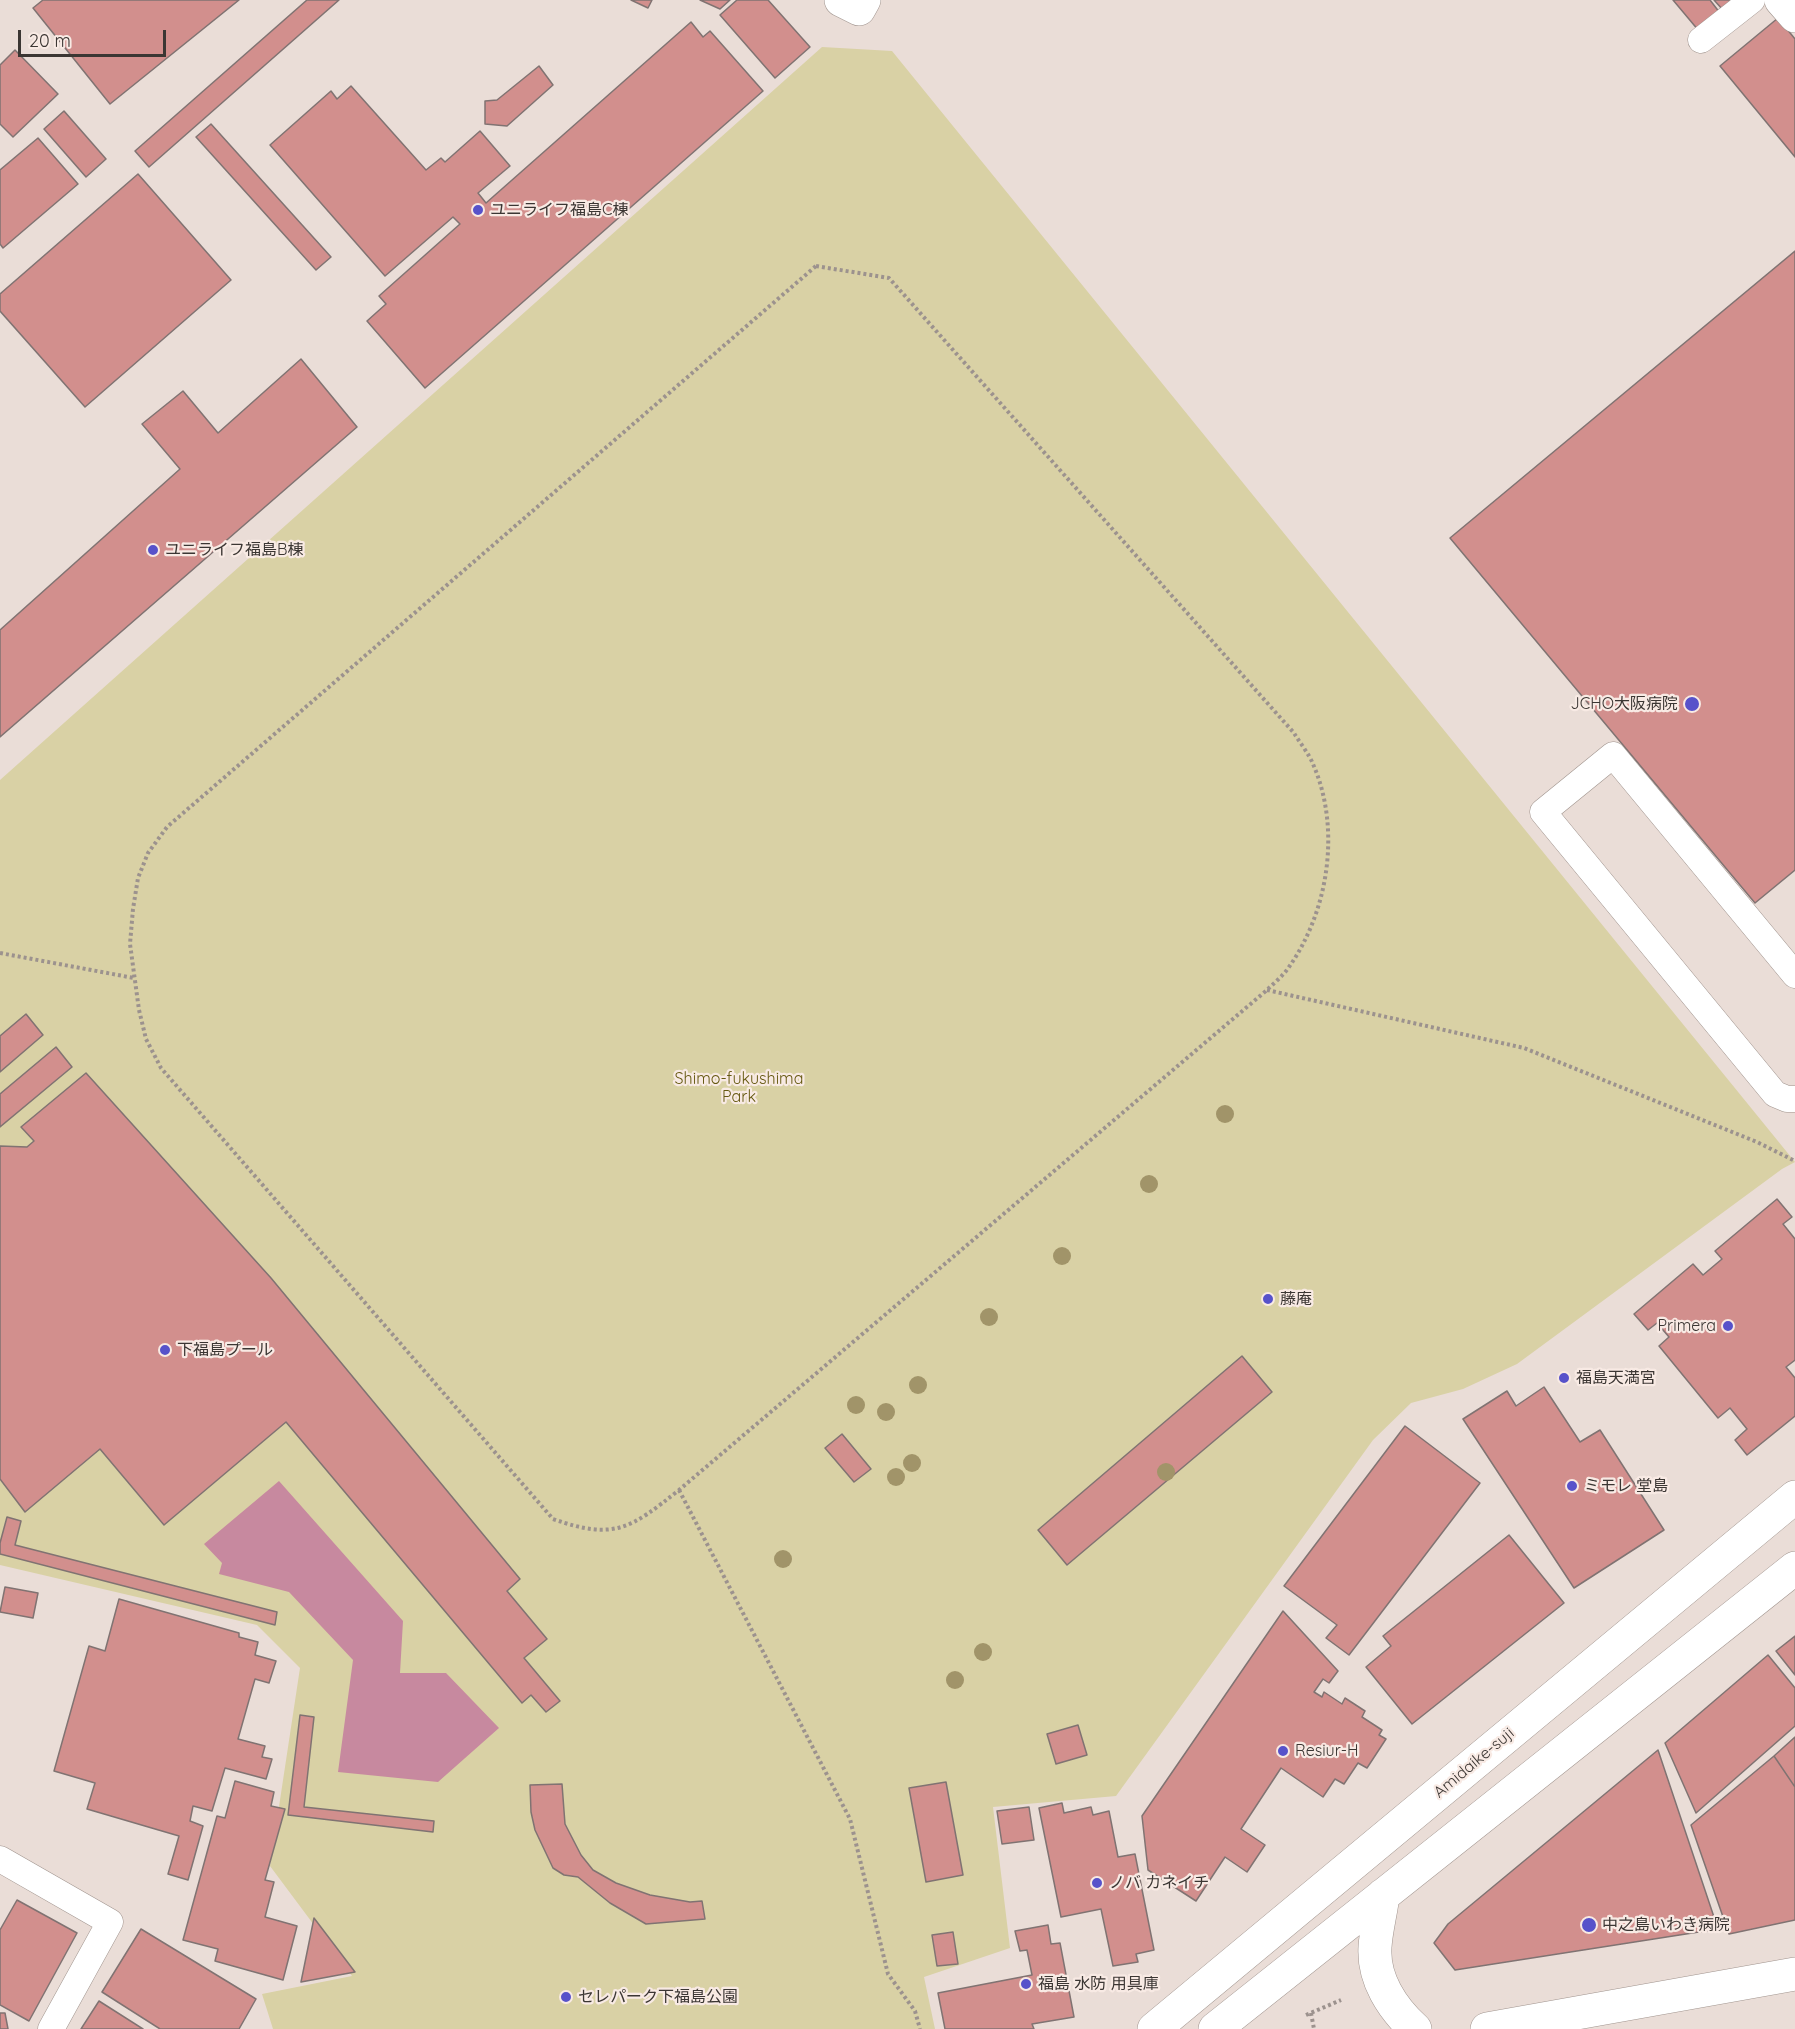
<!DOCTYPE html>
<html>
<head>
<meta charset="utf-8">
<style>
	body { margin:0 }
	#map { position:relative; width:1795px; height:2029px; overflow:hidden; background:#eaddd7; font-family:Quicksand,sans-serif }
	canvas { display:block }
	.scale { position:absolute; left:18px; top:30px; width:148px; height:27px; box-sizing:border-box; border:3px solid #3b3633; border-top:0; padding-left:8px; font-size:18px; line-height:21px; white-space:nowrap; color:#3b3633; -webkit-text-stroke:4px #f8eae4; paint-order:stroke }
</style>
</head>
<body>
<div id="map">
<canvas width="1795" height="2029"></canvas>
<div class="scale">20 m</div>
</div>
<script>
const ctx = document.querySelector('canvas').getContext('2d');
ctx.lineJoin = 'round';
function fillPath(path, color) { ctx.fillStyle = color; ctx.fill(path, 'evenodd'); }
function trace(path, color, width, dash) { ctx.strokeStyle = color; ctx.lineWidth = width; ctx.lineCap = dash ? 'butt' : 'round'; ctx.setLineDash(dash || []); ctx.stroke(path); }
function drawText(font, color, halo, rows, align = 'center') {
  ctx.font = font + ' Quicksand,"Noto Sans JP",sans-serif'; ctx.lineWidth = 4.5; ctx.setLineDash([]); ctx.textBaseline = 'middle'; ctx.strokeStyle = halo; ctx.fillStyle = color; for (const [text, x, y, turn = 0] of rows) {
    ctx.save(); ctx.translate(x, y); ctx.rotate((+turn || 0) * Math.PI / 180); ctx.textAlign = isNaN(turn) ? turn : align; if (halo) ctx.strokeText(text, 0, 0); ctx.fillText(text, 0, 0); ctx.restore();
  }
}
const green = new Path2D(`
	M 822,47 L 892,51 L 1795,1162 L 1782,1169 L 1517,1364 L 1463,1389 L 1411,1403 L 1373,1440 L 1116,1796 L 993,1807 L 1010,1948 L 924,1977 L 935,2029 L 273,2029 L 262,1994 L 352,1976 L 270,1866 L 300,1668 L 257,1625 L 0,1565 L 0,780 Z`);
const water = new Path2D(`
	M 279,1481 L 403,1621 L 400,1673 L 446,1673 L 499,1728 L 438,1782 L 338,1772 L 353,1660 L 289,1592 L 219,1574 L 222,1563 L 204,1544 Z`);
const building = new Path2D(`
	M 43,0 L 239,0 L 110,104 L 33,8 Z
	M 307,0 L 339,0 L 149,167 L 135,151 Z
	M 631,0 L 652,0 L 648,8 Z
	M 700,0 L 730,0 L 720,9 Z
	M 737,0 L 768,0 L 810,47 L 775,78 L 720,15 Z
	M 1673,0 L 1710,0 L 1720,13 L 1699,31 Z
	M 1714,0 L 1735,0 L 1723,10 Z
	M 1778,18 L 1795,39 L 1795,157 L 1720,66 Z
	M 691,22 L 703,37 L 710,31 L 763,91 L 425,388 L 367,321 L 386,304 L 379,296 L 460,224 L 453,217 L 385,276 L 270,145 L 331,91 L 337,99 L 351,86 L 426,170 L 441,158 L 445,162 L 480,131 L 510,166 L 478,193 L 486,203 Z
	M 15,50 L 58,94 L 13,137 L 0,124 L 0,65 Z
	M 539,66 L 553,85 L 507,126 L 485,124 L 485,101 L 497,100 Z
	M 64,111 L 106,159 L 86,177 L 44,129 Z
	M 211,124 L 331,257 L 316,270 L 196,137 Z
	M 38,138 L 78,184 L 3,248 L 0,244 L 0,170 Z
	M 138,174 L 231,280 L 85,407 L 0,311 L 0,294 Z
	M 1795,251 L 1795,870 L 1755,903 L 1450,538 Z
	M 301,359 L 357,427 L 0,737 L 0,630 L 180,469 L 142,424 L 183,391 L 218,433 Z
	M 26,1014 L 43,1035 L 0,1072 L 0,1036 Z
	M 56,1047 L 72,1067 L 0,1127 L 0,1094 Z
	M 86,1073 L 271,1278 L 520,1579 L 507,1591 L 547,1639 L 524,1658 L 560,1701 L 546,1712 L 531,1695 L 522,1703 L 286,1422 L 164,1525 L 100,1449 L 25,1512 L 0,1479 L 0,1146 L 27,1147 L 34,1141 L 21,1127 Z
	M 1777,1199 L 1792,1217 L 1783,1224 L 1795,1239 L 1795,1360 L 1786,1367 L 1795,1378 L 1795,1416 L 1747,1455 L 1735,1440 L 1747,1429 L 1730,1408 L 1718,1418 L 1659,1346 L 1669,1337 L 1657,1323 L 1648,1330 L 1634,1314 L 1693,1264 L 1703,1275 L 1722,1259 L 1715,1251 Z
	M 1242,1356 L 1272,1392 L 1067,1565 L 1038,1530 Z
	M 1544,1387 L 1580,1442 L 1600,1430 L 1664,1530 L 1574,1588 L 1463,1419 L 1507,1391 L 1516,1406 Z
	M 1405,1426 L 1480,1483 L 1349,1655 L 1326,1638 L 1337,1625 L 1284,1586 Z
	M 842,1434 L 871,1469 L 854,1482 L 825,1448 Z
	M 7,1517 L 21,1521 L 15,1545 L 277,1612 L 275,1625 L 0,1554 L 0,1543 Z
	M 1509,1535 L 1564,1603 L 1412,1724 L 1366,1667 L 1391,1646 L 1383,1636 Z
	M 5,1587 L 38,1593 L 33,1618 L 0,1612 Z
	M 119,1599 L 239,1633 L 239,1637 L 258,1642 L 255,1655 L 276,1661 L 269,1683 L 255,1679 L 238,1739 L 265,1746 L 262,1757 L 272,1759 L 266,1779 L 225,1768 L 212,1811 L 193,1806 L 190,1821 L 203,1826 L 188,1880 L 168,1874 L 179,1836 L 87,1809 L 95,1783 L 54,1771 L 89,1646 L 105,1651 Z
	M 1283,1611 L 1338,1671 L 1329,1683 L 1323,1679 L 1314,1692 L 1322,1697 L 1324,1692 L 1342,1704 L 1345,1698 L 1365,1711 L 1362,1717 L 1382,1730 L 1379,1735 L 1386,1739 L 1367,1768 L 1358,1763 L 1344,1784 L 1335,1779 L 1323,1797 L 1281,1768 L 1241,1829 L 1265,1845 L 1247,1872 L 1225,1857 L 1196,1901 L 1148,1870 L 1142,1816 Z
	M 1795,1636 L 1795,1675 L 1776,1651 Z
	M 1768,1655 L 1795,1688 L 1795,1726 L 1696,1813 L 1665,1743 Z
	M 300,1715 L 314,1717 L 304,1807 L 434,1821 L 433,1832 L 288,1815 Z
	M 1078,1725 L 1087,1755 L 1056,1764 L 1047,1734 Z
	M 1795,1737 L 1795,1787 L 1774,1756 Z
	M 1658,1750 L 1718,1929 L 1455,1970 L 1434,1943 L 1448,1924 Z
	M 1774,1756 L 1795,1787 L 1795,1920 L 1729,1934 L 1691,1825 Z
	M 235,1781 L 274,1792 L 271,1806 L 285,1809 L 265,1880 L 274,1882 L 265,1917 L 297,1926 L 283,1980 L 215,1961 L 218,1949 L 183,1940 L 217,1816 L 225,1818 Z
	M 946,1782 L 963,1875 L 926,1882 L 909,1788 Z
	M 562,1784 L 565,1824 L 581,1855 L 593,1870 L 616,1883 L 650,1895 L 690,1902 L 702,1901 L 705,1919 L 646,1924 L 610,1903 L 578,1877 L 564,1875 L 553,1868 L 535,1830 L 531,1812 L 530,1785 Z
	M 1062,1803 L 1064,1813 L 1091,1807 L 1093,1815 L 1109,1811 L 1118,1857 L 1135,1854 L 1154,1950 L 1136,1954 L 1138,1962 L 1113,1966 L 1101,1909 L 1061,1917 L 1039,1808 Z
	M 1029,1807 L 1034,1840 L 1002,1844 L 997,1811 Z
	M 17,1900 L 77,1933 L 29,2021 L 0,2005 L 0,1930 Z
	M 314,1918 L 355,1972 L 301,1982 Z
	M 1048,1925 L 1051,1944 L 1060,1943 L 1074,2017 L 1032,2024 L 1034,2029 L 945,2029 L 938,1993 L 1032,1975 L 1027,1950 L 1020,1951 L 1015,1931 Z
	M 141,1929 L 256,1999 L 239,2029 L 160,2029 L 102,1992 Z
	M 953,1932 L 958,1964 L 937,1966 L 932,1935 Z
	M 99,2001 L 143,2029 L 81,2029 Z
	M 0,2013 L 5,2013 L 8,2029 L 0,2029 Z`);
const path = new Path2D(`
	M 816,266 L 889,278 L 1294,733 C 1300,743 1309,754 1313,764 C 1341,828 1329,910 1289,967 C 1283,976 1274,983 1267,990 L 679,1490 C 631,1528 615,1541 553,1519 L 161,1068 L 146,1039 L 139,1010 L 130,944 L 133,909 L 138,878 L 148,853 L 167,827 Z
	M 0,953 L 134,978
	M 1267,990 L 1524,1048 L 1757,1142 L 1795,1161
	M 679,1490 L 850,1819 L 888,1974 L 915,2011 L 920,2029
	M 1311,2013 L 1314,2029
	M 1306,2015 L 1341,2000`);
const service = new Path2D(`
	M 1701,40 L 1752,0
	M 1795,975 L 1613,755 L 1543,812 L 1775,1094 L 1787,1099 L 1795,1099
	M 0,1859 L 110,1922 L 51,2029`);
const minor = new Path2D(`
	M 841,0 L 859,9 L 864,0
	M 1781,0 L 1795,16`);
const tertiary = new Path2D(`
	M 1383,1895 C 1381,1912 1376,1930 1375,1947 C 1373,1979 1392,2008 1415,2029
	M 1154,2029 L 1795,1497
	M 1215,2029 L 1795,1568
	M 1487,2029 L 1795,1974`);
const trees = [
	[1225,1114],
	[1149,1184],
	[1062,1256],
	[989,1317],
	[918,1385],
	[856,1405],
	[886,1412],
	[912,1463],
	[1166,1472],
	[896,1477],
	[783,1559],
	[983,1652],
	[955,1680]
];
const markers = [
	[478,210,6,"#5752ca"],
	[153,550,6,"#5752ca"],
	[1692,704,8,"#5752ca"],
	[1268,1299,6,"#5752ca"],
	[1728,1326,6,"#5752ca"],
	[165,1350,6,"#5752ca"],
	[1564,1378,6,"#5752ca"],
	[1572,1486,6,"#5752ca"],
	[1283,1751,6,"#5752ca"],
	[1097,1883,6,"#5752ca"],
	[1589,1925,8,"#5752ca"],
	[1026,1984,6,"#5752ca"],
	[566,1997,6,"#5752ca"]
];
const poiNames = [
	["ユニライフ福島C棟",490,210],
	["ユニライフ福島B棟",165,550],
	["JCHO大阪病院",1678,704,"right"],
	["藤庵",1280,1299],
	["Primera",1716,1326,"right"],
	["下福島プール",177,1350],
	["福島天満宮",1576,1378],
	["ミモレ 堂島",1584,1486],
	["Resiur-H",1295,1751],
	["ノバ カネイチ",1109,1883],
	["中之島いわき病院",1602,1925],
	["福島 水防 用具庫",1038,1984],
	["セレパーク下福島公園",578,1997]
];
const parkNames = [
	["Shimo-fukushima",739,1079],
	["Park",739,1097]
];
const streetNames = [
	["Amidaike-suji",1474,1763,-40]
];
fillPath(green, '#d9d1a5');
fillPath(water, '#c7899f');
fillPath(building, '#d28f8d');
trace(building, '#807372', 1.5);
trace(service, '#a0948e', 27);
trace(minor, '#a0948e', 34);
trace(tertiary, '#a0948e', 34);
trace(path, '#9c928e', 4, [3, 3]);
trace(service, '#fff', 26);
trace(minor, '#fff', 33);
trace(tertiary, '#fff', 33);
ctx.fillStyle = '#a19469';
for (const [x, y] of trees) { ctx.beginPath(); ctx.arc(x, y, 9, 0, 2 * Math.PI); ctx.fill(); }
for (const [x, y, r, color] of markers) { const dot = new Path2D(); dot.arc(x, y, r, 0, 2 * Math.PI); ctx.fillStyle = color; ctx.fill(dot); trace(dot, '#f8eae4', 2); }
drawText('16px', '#3b3633', '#f8eae4', poiNames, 'left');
drawText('16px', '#65580f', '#f8eae4', parkNames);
drawText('16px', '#3b3633', '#f8eae4', streetNames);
</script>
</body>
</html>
